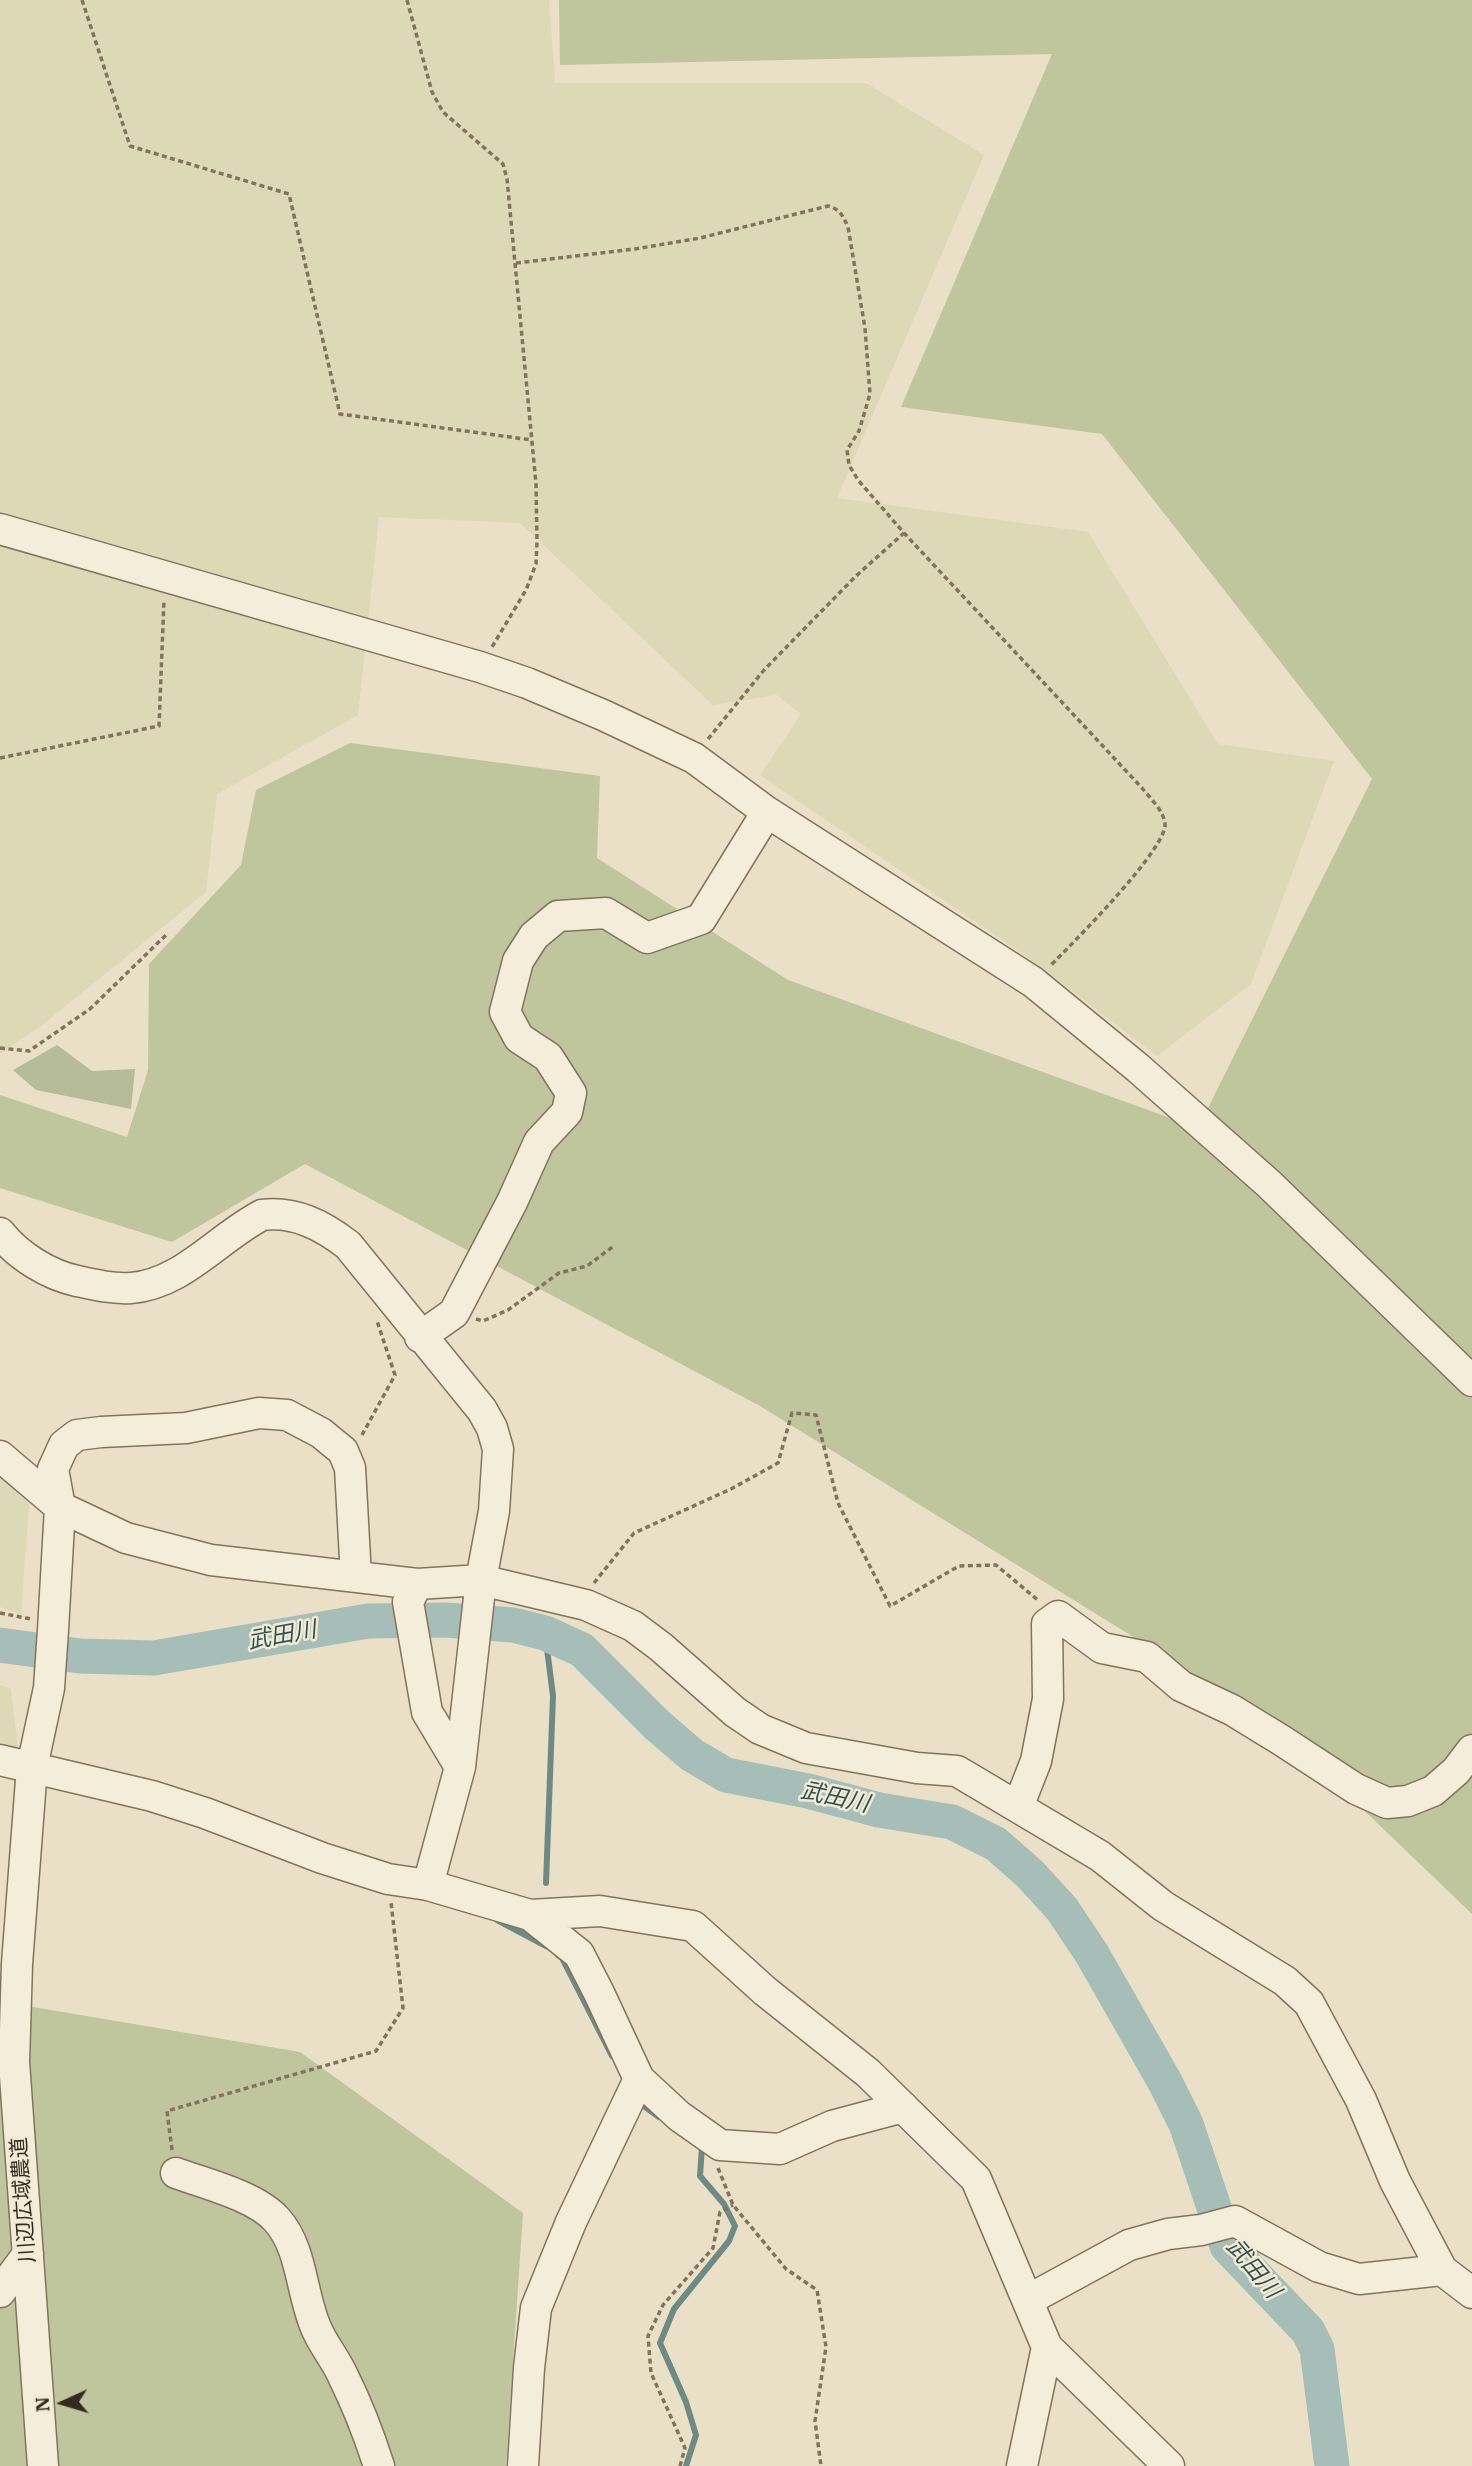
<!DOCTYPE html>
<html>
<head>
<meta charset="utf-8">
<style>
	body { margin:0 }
	#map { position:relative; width:1472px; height:2466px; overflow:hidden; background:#e9e0c7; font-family:"IBM Plex Serif",serif }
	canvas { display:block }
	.north { position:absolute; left:28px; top:2368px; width:70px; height:70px; -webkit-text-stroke:5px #f1ead5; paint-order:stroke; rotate:266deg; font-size:19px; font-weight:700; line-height:28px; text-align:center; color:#342b20 }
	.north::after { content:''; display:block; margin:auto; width:24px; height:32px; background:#342b20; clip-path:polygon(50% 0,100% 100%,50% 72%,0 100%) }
</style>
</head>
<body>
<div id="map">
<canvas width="1472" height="2466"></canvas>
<div class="north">N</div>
</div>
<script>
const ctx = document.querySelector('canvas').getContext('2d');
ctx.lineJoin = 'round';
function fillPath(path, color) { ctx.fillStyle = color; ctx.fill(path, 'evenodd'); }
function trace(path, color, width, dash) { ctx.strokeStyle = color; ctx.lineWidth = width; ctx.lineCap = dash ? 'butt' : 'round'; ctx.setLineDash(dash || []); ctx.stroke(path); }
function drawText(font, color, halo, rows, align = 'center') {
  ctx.font = font + ' "IBM Plex Serif","Noto Sans JP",serif'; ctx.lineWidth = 5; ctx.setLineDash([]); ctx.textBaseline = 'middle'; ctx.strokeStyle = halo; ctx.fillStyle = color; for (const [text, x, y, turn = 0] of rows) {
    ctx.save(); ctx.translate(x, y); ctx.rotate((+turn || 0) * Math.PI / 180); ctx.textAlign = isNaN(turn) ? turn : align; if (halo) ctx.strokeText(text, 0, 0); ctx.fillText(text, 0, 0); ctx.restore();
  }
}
const farmland = new Path2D(`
	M 0,0 L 549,0 L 555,83 L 866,83 L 984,155 L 837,498 L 1088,532 L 1218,744 L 1334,761 L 1251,984 L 1157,1056 L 1027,957 L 760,775 L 801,714 L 777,695 L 713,705 L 520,523 L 379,517 L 358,715 L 217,794 L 206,892 L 41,1026 L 0,1054 Z
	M 0,1476 L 29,1504 L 21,1614 L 0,1607 Z
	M 0,1685 L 11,1689 L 18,1748 L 0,1743 Z`);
const green = new Path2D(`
	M 559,0 L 1472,0 L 1472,1914 L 1274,1724 L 760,1406 L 305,1164 L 172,1242 L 0,1188 L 0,1095 L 127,1137 L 148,1070 L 149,964 L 241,865 L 256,790 L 350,743 L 600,776 L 597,858 L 788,980 L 1198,1128 L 1372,779 L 1102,434 L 901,407 L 1052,54 L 560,65 Z
	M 3,2002 L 300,2052 L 523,2213 L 506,2466 L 0,2466 L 0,2006 Z`);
const cemetery = new Path2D(`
	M 57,1045 L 92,1071 L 135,1069 L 131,1109 L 36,1090 L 13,1070 Z`);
const stream = new Path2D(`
	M 545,1633 L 553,1696 L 546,1883
	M 497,1920 L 546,1946
	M 558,1955 L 562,1958 L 612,2056
	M 641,2104 L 659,2117
	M 686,2466 L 696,2435 L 686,2402 L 660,2343 L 674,2309 L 729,2241 L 735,2226 L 724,2204 L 700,2176 L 702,2147 L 699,2145`);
const river = new Path2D(`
	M 0,1645 L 80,1656 L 154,1658 L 368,1621 L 445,1620 L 513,1625 L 545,1633 L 582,1650 L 657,1725 L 692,1755 L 726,1775 L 808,1791 L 879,1810 L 952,1822 L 996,1844 L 1030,1874 L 1062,1909 L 1092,1954 L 1165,2082 L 1186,2124 L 1227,2246 L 1308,2331 L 1317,2349 L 1332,2466`);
const path = new Path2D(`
	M 82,0 L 130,146 L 289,194 L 340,414 L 532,440
	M 407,0 L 432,92 L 443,112 L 503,164 L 507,179 L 536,484 L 537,542 L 536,564 L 526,590 L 492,647
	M 516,263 L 635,249 L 700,238 L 828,206 C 840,209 843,216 848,227 L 865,328 L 870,394 L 859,431 L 847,450 L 849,465 L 858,480 L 904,533 L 1142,788 C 1150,798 1164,811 1165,824 C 1167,849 1071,945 1050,966
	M 708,739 L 764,670 L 856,576 L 904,533
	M 0,758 L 159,726 L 164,600
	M 0,1048 L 29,1051 L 90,1009 L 167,934
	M 476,1319 L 483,1321 L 508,1310 L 559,1273 L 587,1266 L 615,1245
	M 362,1435 L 395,1375 L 377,1321
	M 594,1583 L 634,1533 L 731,1489 L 778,1463 L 792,1413 L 816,1415 L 838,1503 L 890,1606 L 959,1566 L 996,1565 L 1039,1601
	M 0,1613 L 31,1619
	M 172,2150 L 167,2111 L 376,2051 L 403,2008 L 391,1902
	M 718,2168 L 733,2205 L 786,2269 L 817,2290 L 826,2347 L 815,2421 L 821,2466
	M 680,2466 L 685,2448 L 651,2373 L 648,2336 L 663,2305 L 713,2248 L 720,2212 L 733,2205`);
const minor = new Path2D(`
	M 0,529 L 480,667 L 527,683 L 603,715 L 694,758 L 767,812 L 1033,982 L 1138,1068 L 1269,1184 L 1472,1381
	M 0,1233 C 18,1256 49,1275 77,1281 C 95,1285 112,1289 131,1288 C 181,1285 219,1237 262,1215 C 295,1211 322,1225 348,1245 L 482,1410 L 492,1428 L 498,1449 L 494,1511 L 481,1580 L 460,1767 L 428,1885
	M 420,1337 L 454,1313 L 512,1202 L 539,1142 L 567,1112 L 571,1093 L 548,1057 L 519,1038 L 505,1012 L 518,961 L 534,936 L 558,916 L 606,913 L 647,938 L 701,919 L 767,812
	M 0,1456 L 60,1507 L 126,1538 L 211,1560 L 417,1584 L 481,1580 L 586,1605 L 633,1626 L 661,1647 L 735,1712 L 760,1729 L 806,1748 L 917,1768 L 957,1771 L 1100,1856 L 1163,1906 L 1285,1981 L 1309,2003 L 1361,2100 L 1395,2181 L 1442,2270 L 1472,2293
	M 417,1584 L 408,1602 L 427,1712 L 460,1767
	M 0,1760 L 152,1796 L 205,1813 L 322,1858 L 388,1879 L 428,1885 L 530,1915 L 600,1911 L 693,1926 L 765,1991 L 868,2073 L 976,2179 L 1047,2347 L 1169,2466
	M 1018,1807 L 1036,1761 L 1048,1699 L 1047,1624 L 1058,1616 L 1102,1648 L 1147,1657 L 1181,1686 L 1232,1710 L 1281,1740 L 1356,1789 L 1387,1803 L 1408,1801 L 1433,1791 L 1456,1771 L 1472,1750
	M 530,1915 L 579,1954 L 599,1993 L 639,2079 L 679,2116 L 720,2145 L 780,2149 L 832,2126 L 903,2107
	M 176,2173 C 206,2184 256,2196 277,2220 C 303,2249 301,2296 317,2330 C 324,2346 336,2360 343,2376 C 358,2406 369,2435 379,2466
	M 0,2292 L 28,2254
	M 1028,2300 L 1129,2245 L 1168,2234 L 1201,2230 L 1235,2221 L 1319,2267 L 1359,2279 L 1442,2270
	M 43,2466 L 14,2062 L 17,1964 L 32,1767 L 49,1688 L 53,1630 L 60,1507 L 53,1469 L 64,1445 L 77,1435 L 101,1432 L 186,1428 L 259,1413 L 287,1415 L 321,1433 L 343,1451 L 350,1468 L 356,1577
	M 523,2466 L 529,2368 L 536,2308 L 571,2222 L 639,2079
	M 1022,2466 L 1047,2347`);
const streetNames = [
	["川辺広域農道",24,2200,-94]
];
const waterNames = [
	["武田川",282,1636,-10],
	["武田川",835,1798,12],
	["武田川",1253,2269,50]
];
fillPath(farmland, '#ddd8b5');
fillPath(green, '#bfc59c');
fillPath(cemetery, '#b6bb9a');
trace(stream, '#6f8a84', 6);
trace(river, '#a7bdb7', 35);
trace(minor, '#82735e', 33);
trace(path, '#82735e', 3.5, [5, 3.5]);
trace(minor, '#f4edd9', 30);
drawText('21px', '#342b20', '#f1ead5', streetNames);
drawText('italic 23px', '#315251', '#f1ead5', waterNames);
</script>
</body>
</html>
